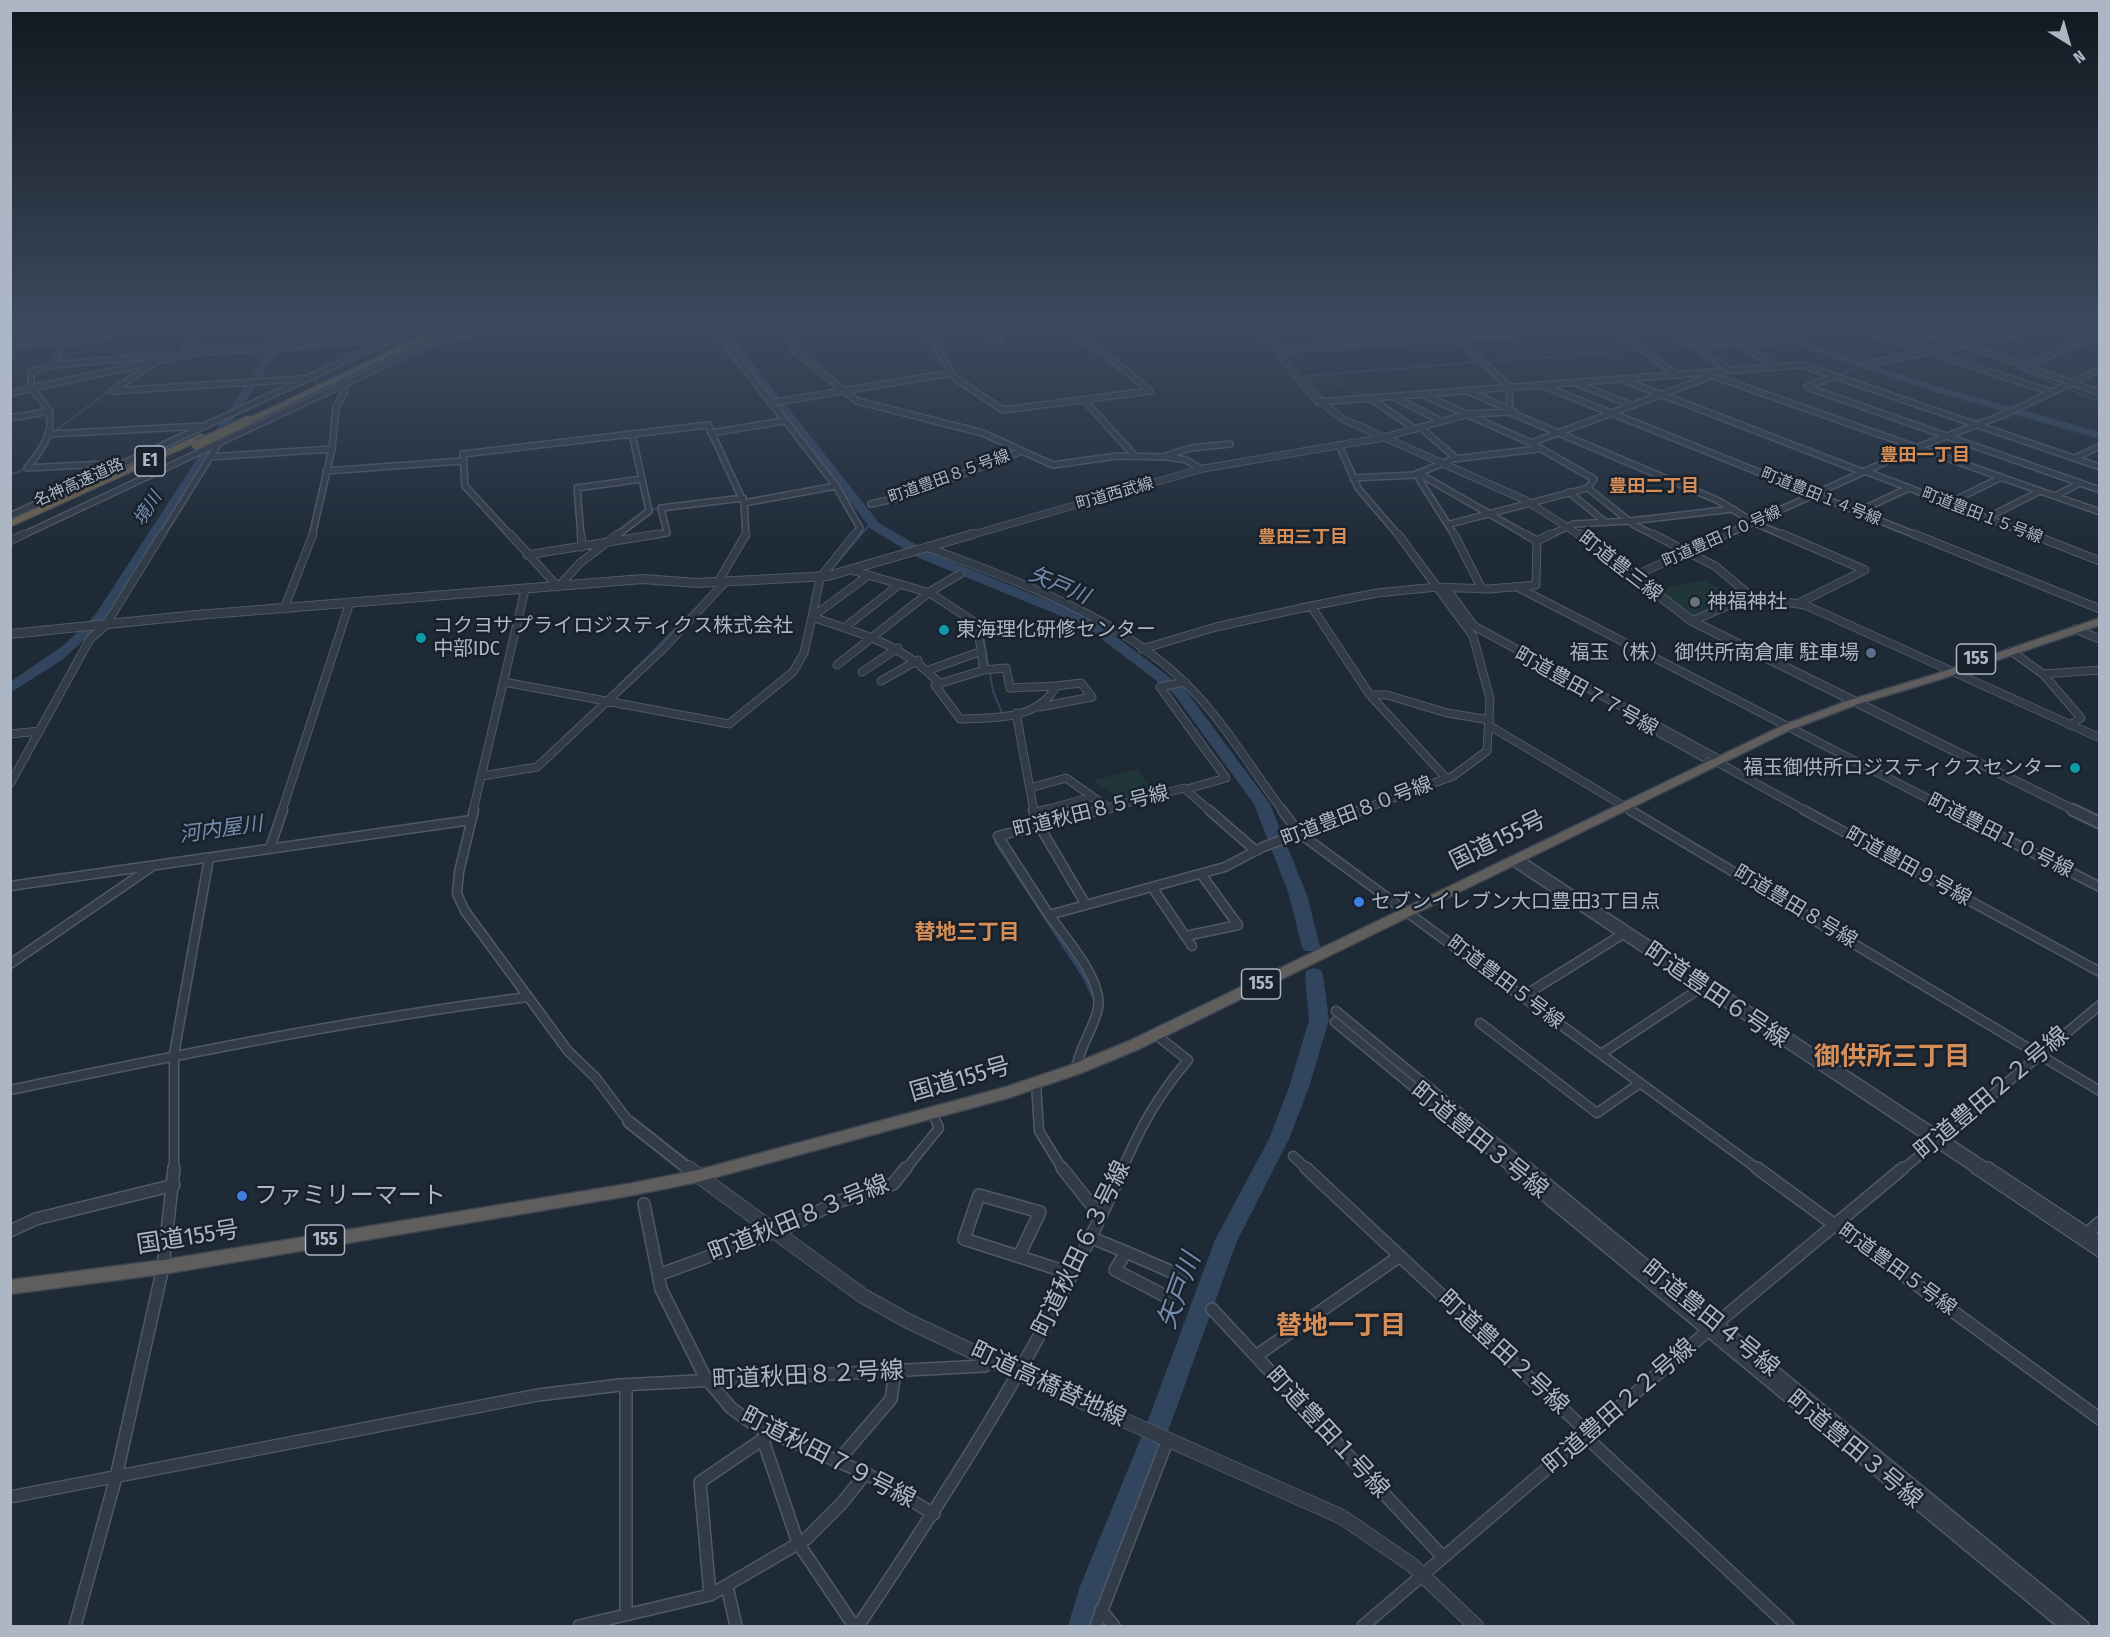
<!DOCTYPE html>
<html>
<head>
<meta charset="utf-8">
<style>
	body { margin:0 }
	#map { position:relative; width:2110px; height:1637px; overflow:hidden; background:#1f2a37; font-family:"Fira Sans Condensed",sans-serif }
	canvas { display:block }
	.frame { position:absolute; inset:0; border:12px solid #acb6c5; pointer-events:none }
	.north { position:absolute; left:2038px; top:12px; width:60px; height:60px; -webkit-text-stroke:4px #18212c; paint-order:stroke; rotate:143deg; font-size:16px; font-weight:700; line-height:24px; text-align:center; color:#acb6c5 }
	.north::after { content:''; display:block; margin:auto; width:21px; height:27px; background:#acb6c5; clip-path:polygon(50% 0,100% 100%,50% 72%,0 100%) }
</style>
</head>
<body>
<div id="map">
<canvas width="2110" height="1637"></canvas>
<div class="frame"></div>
<div class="north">N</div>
</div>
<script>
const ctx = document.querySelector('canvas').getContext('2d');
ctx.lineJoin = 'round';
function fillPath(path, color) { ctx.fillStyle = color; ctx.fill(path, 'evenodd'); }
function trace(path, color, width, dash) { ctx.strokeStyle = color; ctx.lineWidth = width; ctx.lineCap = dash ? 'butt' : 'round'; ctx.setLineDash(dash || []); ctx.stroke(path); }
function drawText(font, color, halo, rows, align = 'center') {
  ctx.font = font + ' "Fira Sans Condensed","Noto Sans JP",sans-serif'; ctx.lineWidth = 5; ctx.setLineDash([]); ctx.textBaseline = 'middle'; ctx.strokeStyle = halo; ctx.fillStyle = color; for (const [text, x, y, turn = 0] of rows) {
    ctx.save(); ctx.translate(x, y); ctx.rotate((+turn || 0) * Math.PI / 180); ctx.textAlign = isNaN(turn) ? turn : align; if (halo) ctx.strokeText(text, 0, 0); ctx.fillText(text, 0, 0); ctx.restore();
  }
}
const green = new Path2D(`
	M 1443,324 L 1502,324 L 1504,333 L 1458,337 Z
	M 1341,374 L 1351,386 L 1365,385 L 1375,397 L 1356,398 L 1347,388 L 1339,388 L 1335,384 L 1313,385 L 1307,377 Z
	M 1706,580 L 1736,600 L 1692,616 L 1655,590 Z
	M 1137,769 L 1157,794 L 1129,802 L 1092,781 Z`);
const streamFar1 = new Path2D(`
	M 1804,324 L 1811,328
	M 1648,350 L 1693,346
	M 1485,362 L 1639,350
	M 2021,366 L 2017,368 L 2060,386
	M 1839,375 L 1856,368
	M 1305,376 L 1479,362 L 1477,360
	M 1306,377 L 1312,385
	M 1315,388 L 1323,398
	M 2066,388 L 2100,401
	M 52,433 L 112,389
	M 10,475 L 28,468
	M 743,496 L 746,500 L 814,487
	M 648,510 L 662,508
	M 831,570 L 871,523
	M 937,594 L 981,623 L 993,691 L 1002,713
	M 805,658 L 815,621
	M 618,686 L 698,606
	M 492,718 L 520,596`);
const stream = new Path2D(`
	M 996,842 L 1085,978 L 1095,1000`);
const river = new Path2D(`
	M 285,324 L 295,324 L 105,621 L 62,660 L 10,693 L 10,682 L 64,645 L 95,615 Z
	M 725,324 L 735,324 L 731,333 L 735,340 L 879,523 L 929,552 L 1093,619 L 1184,688 L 1270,804 L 1307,895 L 1320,947 L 1317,951 L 1305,951 L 1302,947 L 1289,895 L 1254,804 L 1174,694 L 1083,625 L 919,558 L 871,529 L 728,343 L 721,333 Z
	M 1757,324 L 1769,324 L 1791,337 L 1930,384 L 2100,432 L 2100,439 L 1922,388 L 1785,341 Z
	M 1314,968 L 1321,970 L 1323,975 L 1329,1020 L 1309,1087 L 1289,1139 L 1237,1241 L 1171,1423 L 1107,1589 L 1096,1626 L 1068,1626 L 1079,1589 L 1147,1423 L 1215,1240 L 1269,1139 L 1289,1087 L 1309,1020 L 1305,975 L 1307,970 Z`);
const minorTunnel = new Path2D(`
	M 399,341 L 416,345
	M 313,380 L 336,384`);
const minorFar3 = new Path2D(`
	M 710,324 L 836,486 L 860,528 L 854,536
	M 788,324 L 787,336 L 795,351 L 857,401 L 983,433 L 1022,451
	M 922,324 L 955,378 L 1003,410 L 1150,391 L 1118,364 L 1059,324
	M 1504,324 L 1506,334
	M 1664,324 L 1729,370
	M 1712,324 L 1775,367
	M 1844,324 L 2051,392
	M 1893,324 L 1964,344 L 2100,393
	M 2055,324 L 2095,337
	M 976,325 L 1000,340
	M 1611,325 L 1676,375
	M 1919,331 L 1943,324
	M 1788,334 L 1841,324
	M 449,338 L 518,324
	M 14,345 L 96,340 L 108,333 L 152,332 L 189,326
	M 1695,346 L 1784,340
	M 1276,350 L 1641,324
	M 10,354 L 18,324
	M 183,356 L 194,336 L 187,324
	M 1872,363 L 2020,333 L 2043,324
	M 153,364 L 112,391 L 302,379
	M 54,365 L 166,355
	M 2025,366 L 2100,334
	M 1708,374 L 2100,512
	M 1834,376 L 1807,387 L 2100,490
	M 1624,380 L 1863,472
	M 1579,384 L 1631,405
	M 1544,386 L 1918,536
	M 31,389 C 63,417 50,440 27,468 L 123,463
	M 31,389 L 31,372 L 54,365 L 62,342 L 62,324
	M 1467,391 L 1514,411
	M 10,393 L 194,353 L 386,339
	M 1426,396 L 1531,443
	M 1394,397 L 1441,421
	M 1373,400 L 1415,429
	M 1085,401 L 1135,456
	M 1319,402 L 1802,365 L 2100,467
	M 770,403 L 951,373
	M 1509,412 L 1717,500 L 1755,523 L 1785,536
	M 10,418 L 50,411
	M 1420,427 L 1457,459
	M 711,433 L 783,421
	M 50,434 L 202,426
	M 1381,438 L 1469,414 L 1509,412 L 1510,387 L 1441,324
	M 1339,445 L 1358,488 L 1399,536
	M 1168,455 L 1191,448 L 1230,444
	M 210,457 L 332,449
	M 2075,458 L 2100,446
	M 326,471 L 462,461
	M 1865,471 L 2034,536
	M 1418,473 L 1528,536
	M 1416,474 L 1455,536
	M 1353,478 L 1414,475 L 1453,459 L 1538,449
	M 1569,492 L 1604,521
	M 2055,496 L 2080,483
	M 744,503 L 836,486
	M 1949,503 L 2002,477
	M 871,504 L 903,497 L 1022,451 L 1053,465 L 1117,456 L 1168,457 L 1186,460 L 1201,469
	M 1857,512 L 1909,488
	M 10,516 L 425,324
	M 1987,518 L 2040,491
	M 1450,524 L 1588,488
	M 21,536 L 472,324
	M 161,536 L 217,446
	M 312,536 L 332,449 L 336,407 L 345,391 L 343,386
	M 511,536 L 465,486 L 463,454 L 708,425 L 744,503 L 746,536
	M 581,536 L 577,488 L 642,479
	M 616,536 L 649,511 L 632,434
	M 649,536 L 667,533 L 661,508 L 743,498
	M 1548,536 L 1573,524 L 1630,521 L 1733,509
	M 1656,536 L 1634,525 L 1588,488 L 1594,479 L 1531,443 L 1711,376
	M 1723,536 L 1916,448 L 2008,413 L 2100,369`);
const minorFar2 = new Path2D(`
	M 510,534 L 558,587 L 580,563 L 618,534
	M 581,534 L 582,547
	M 855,534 L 820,578 L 812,617 C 860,633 905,645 940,684
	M 1454,534 L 1482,589
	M 1525,534 L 1537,541
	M 1653,534 L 1715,566 L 1752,597 L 1805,605 L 2100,738
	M 1782,534 L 1865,570
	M 1914,534 L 2100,609
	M 2031,534 L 2100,561
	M 10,541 L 24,534
	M 927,547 C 1021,583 1126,618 1196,694 C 1227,727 1255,774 1283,811
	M 527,555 L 658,534
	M 851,570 L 930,593 L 977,624 L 984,670
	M 1632,577 L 1726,534
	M 718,582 L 746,534
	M 1517,587 L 1952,811
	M 1446,588 L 1474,626 L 1720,760
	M 1799,603 L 1865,570
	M 284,609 L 313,534
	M 1692,621 L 1750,596
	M 844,628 L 900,584
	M 2075,629 L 2100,639
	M 1142,649 L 1216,627 L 1311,606
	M 2011,651 L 2043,674 L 2081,718 L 2070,725
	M 837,665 L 931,591 L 960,574
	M 1006,668 L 1010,688 L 1056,686 C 1039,720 993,718 960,719 L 935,685 L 984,670 Z
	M 929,670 L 982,651
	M 862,672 L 898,648
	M 2043,674 L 2100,670
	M 881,681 L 918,660
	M 504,682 L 729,724 L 793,672 L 804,653 L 812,617 L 869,575
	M 1185,682 L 1160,687 L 1226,778 L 1187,789
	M 1370,695 L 1387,695 L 1447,713 L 1490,720
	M 1040,707 L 1092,697 L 1081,683 L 1056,686
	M 1016,713 L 1034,811
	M 1490,726 L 1632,811
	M 1660,733 L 1703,757
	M 10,734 L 40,731
	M 1717,762 L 1806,811
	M 482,776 L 537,767 L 664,648 L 725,582
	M 1446,778 L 1370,695 L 1311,606 L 1377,593 L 1437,587 L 1489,589 L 1536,585 L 1537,541 L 1551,534
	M 10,784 L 90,639 L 105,626 L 162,534
	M 1030,788 L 1066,778 L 1110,809
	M 282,811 L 349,605
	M 473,811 L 525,590
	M 1041,811 L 1093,797
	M 1095,811 L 1184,788 L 1210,811
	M 1358,811 L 1453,776 L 1487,751 L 1490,699 L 1473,636 L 1398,534`);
const minorFar1 = new Path2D(`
	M 474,810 L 459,872 L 457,894 L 465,911 L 568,1051 L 596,1078 L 629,1122
	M 1033,810 L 1040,827 L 1086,905
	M 1209,810 L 1256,851
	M 1282,810 L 1299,833 L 1759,1170
	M 1630,810 L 2100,1091
	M 1804,810 L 2100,972
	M 1949,810 L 2100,887
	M 1034,813 L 1047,810
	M 270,848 L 283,810
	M 1513,861 L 1978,1170
	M 1524,863 L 1990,1170
	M 10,886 L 471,820
	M 1152,887 L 1192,946
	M 1049,915 L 998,836 L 1101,810
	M 1186,936 L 1238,925 L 1201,874
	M 10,964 L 150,868
	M 1522,997 L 1623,934
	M 1336,1011 L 1529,1170
	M 1335,1022 L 1514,1170
	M 1480,1023 L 1597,1113 L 1640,1083
	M 1601,1054 L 1702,987
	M 1076,1069 C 1079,1047 1094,1029 1098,1008 C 1103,980 1065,937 1049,915 L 1225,867 L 1263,847 L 1362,810
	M 1036,1083 L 1039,1131 L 1063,1170
	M 10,1090 C 182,1054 354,1019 528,997
	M 1293,1156 L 1308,1170
	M 174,1170 L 174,1054 L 209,858
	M 905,1170 L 939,1128 L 933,1114
	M 1122,1170 C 1141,1126 1157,1097 1188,1060 L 1156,1035
	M 1902,1170 L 2100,1005`);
const minor = new Path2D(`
	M 1062,1168 L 1100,1216
	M 1306,1168 L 1583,1428 L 1586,1437 L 1788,1626
	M 1512,1168 L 2066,1626
	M 1527,1168 L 2083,1626
	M 1757,1168 L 2100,1419
	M 1976,1168 L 2100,1251
	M 1988,1168 L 2100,1242
	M 644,1204 L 661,1289 L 705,1377 L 731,1408 L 756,1426 L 867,1474 L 934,1514
	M 10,1231 L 36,1219 L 174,1185
	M 2087,1234 L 2100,1222
	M 1092,1238 L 1126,1252
	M 1126,1252 L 1181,1276 L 1169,1298 L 1115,1270 Z
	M 1019,1256 L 1040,1212 L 979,1195 L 964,1239 L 1073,1274
	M 658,1275 L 784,1229 L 837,1202 L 893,1184 L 906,1168
	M 1212,1309 L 1443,1557
	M 1256,1356 L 1400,1256
	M 626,1385 L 626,1613
	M 763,1440 L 798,1543 L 854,1626
	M 837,1462 L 891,1399 L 895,1372
	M 10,1497 L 538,1395 L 620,1385 L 984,1366 L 993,1362
	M 727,1586 L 736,1626
	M 710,1595 L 700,1482 L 766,1437
	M 1101,1610 L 1114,1626
	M 75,1626 L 116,1477 L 163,1267 L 174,1168
	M 579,1626 L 710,1595 L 806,1539 L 842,1503 L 866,1473
	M 858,1626 C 957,1479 1051,1331 1123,1168
	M 1096,1626 L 1168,1439
	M 1363,1626 L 1716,1324 L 1903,1168`);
const tertiaryFar3 = new Path2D(`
	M 1251,324 L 1261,332 L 1314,397 L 1343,419 L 1525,500 L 1581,536
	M 968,536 L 1201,469 L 1381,438`);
const tertiaryFar2 = new Path2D(`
	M 1579,534 L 1692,621 L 2076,811
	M 10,634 L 197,615 L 643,579 L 697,583 L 828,576 L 973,534`);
const tertiaryFar1 = new Path2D(`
	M 2073,810 L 2100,823
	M 629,1122 L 690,1170`);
const tertiary = new Path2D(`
	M 688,1168 L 863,1296 L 908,1321 L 1020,1374 L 1342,1517 L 1412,1565 L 1476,1626`);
const secondary = new Path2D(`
	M 942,324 L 1101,331 L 1218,324`);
const trunk = new Path2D(`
	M 2100,618 L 2100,625 L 1941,679 L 1858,704 L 1792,729 L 1139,1049 L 1081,1073 L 1008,1098 L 698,1182 L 628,1196 L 163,1274 L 10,1294 L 10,1280 L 163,1260 L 628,1184 L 698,1170 L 1006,1087 L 1071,1065 L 1129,1041 L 1784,725 L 1850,700 L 1933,675 Z`);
const motorway = new Path2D(`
	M 446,324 L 457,324 L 252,422 L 245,420 Z
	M 201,434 L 204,435 L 204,439 L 10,527 L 10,520 Z`);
const motorwayBridge = new Path2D(`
	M 196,445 L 249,420`);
const markers = [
	[1695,602,6,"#6b7280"],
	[944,630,6,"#0f9aa8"],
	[421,638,6,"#0f9aa8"],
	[1871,653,6,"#5c6f8a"],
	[2075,768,6,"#0f9aa8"],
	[1359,902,6,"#3f7fe0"],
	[242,1196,6,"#3f7fe0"]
];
const farStreetnames = [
	["町道豊田８５号線",949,477,-20],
	["名神高速道路",79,483,-24],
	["町道西武線",1115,494,-16],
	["町道豊田１４号線",1821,497,22],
	["町道豊田１５号線",1982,516,21],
	["町道豊田７０号線",1722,537,-24]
];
const farNeighbourhoodnames = [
	["豊田一丁目",1925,456],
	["豊田二丁目",1654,487],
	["豊田三丁目",1303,538]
];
const shields = [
	[150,461,30],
	[1976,659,39],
	[1261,984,39],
	[325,1240,39]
];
const shieldNames = [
	["E1",150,461],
	["155",1976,659],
	["155",1261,984],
	["155",325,1240]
];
const farWaternames = [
	["境川",148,509,-57]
];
const streetNames = [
	["町道豊三線",1620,567,38],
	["町道豊田７７号線",1586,692,29],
	["町道秋田８５号線",1091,812,-14],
	["町道豊田８０号線",1357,812,-21],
	["町道豊田１０号線",2000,836,27],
	["町道豊田９号線",1908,867,29],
	["町道豊田８号線",1795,907,31],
	["町道豊田５号線",1505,983,37],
	["町道豊田５号線",1897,1270,36]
];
const poiNames = [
	["神福神社",1707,602],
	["コクヨサプライロジスティクス株式会社",433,626],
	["中部IDC",433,649],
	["東海理化研修センター",956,630],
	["福玉（株） 御供所南倉庫 駐車場",1859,653,"right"],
	["福玉御供所ロジスティクスセンター",2063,768,"right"],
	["セブンイレブン大口豊田3丁目点",1371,902]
];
const waterNames = [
	["矢戸川",1059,586,23],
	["河内屋川",221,830,-8]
];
const neighbourhoodNames = [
	["替地三丁目",967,933]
];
const nearStreetnames = [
	["国道155号",1498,841,-26],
	["町道豊田６号線",1716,996,34],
	["国道155号",960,1080,-16],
	["町道豊田２２号線",1992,1094,-40],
	["町道豊田３号線",1479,1141,39],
	["町道秋田８３号線",799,1219,-22],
	["国道155号",188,1238,-9],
	["町道秋田６３号線",1082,1249,-64],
	["町道豊田４号線",1710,1319,39],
	["町道豊田２号線",1503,1353,43],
	["町道秋田８２号線",808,1376,-3],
	["町道高橋替地線",1048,1385,25],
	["町道豊田２２号線",1620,1407,-41],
	["町道豊田１号線",1327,1433,47],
	["町道豊田３号線",1854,1450,40],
	["町道秋田７９号線",828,1458,27]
];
const nearPoinames = [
	["ファミリーマート",254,1196]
];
const nearNeighbourhoodnames = [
	["御供所三丁目",1892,1058],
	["替地一丁目",1341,1327]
];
const nearWaternames = [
	["矢戸川",1180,1291,-70]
];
fillPath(green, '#213638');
trace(streamFar1, '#32455f', 2);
trace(stream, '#32455f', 4);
fillPath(river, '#32455f');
trace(minorTunnel, '#343f4c', 5, [5, 2]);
trace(minorFar3, '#505966', 8);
trace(minorFar2, '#505966', 9);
trace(minorFar1, '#505966', 11);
trace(minor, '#505966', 14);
trace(tertiaryFar3, '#505966', 8);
trace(tertiaryFar2, '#505966', 10);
trace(tertiaryFar1, '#505966', 14);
trace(tertiary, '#505966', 16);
trace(secondary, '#505966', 9);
trace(trunk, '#3d4652', 3);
trace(motorway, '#3d4652', 2);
trace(minorFar3, '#323b48', 5);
trace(minorFar2, '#323b48', 7);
trace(minorFar1, '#323b48', 8);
trace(minor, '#323b48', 11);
trace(tertiaryFar3, '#323b48', 6);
trace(tertiaryFar2, '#323b48', 8);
trace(tertiaryFar1, '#323b48', 10);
trace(tertiary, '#323b48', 14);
trace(secondary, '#404a5b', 7);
fillPath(trunk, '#5f5e5c');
fillPath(motorway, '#6e624f');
trace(motorwayBridge, '#3d4652', 11, []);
trace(motorwayBridge, '#6e624f', 9);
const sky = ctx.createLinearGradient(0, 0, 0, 553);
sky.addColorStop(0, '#11171e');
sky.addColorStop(0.59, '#3c4a5e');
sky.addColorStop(1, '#3c4a5e00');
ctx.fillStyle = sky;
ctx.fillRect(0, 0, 2110, 553);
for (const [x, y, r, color] of markers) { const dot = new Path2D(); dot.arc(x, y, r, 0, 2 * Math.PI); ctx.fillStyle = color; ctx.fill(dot); trace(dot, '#18212c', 2); }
drawText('16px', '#acb6c5', '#18212c', farStreetnames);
drawText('bold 18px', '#d68d56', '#18212c', farNeighbourhoodnames);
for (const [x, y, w] of shields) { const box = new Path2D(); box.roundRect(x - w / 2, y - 15, w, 30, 4.5); ctx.fillStyle = '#18212c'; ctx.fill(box); trace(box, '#acb6c5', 1.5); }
drawText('bold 18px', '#acb6c5', null, shieldNames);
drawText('italic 18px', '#748dae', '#18212c', farWaternames);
drawText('20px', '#acb6c5', '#18212c', streetNames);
drawText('20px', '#acb6c5', '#18212c', poiNames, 'left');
drawText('italic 21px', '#748dae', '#18212c', waterNames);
drawText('bold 21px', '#d68d56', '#18212c', neighbourhoodNames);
drawText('24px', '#acb6c5', '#18212c', nearStreetnames);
drawText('24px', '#acb6c5', '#18212c', nearPoinames, 'left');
drawText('bold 26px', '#d68d56', '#18212c', nearNeighbourhoodnames);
drawText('italic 26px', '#748dae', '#18212c', nearWaternames);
</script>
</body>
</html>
